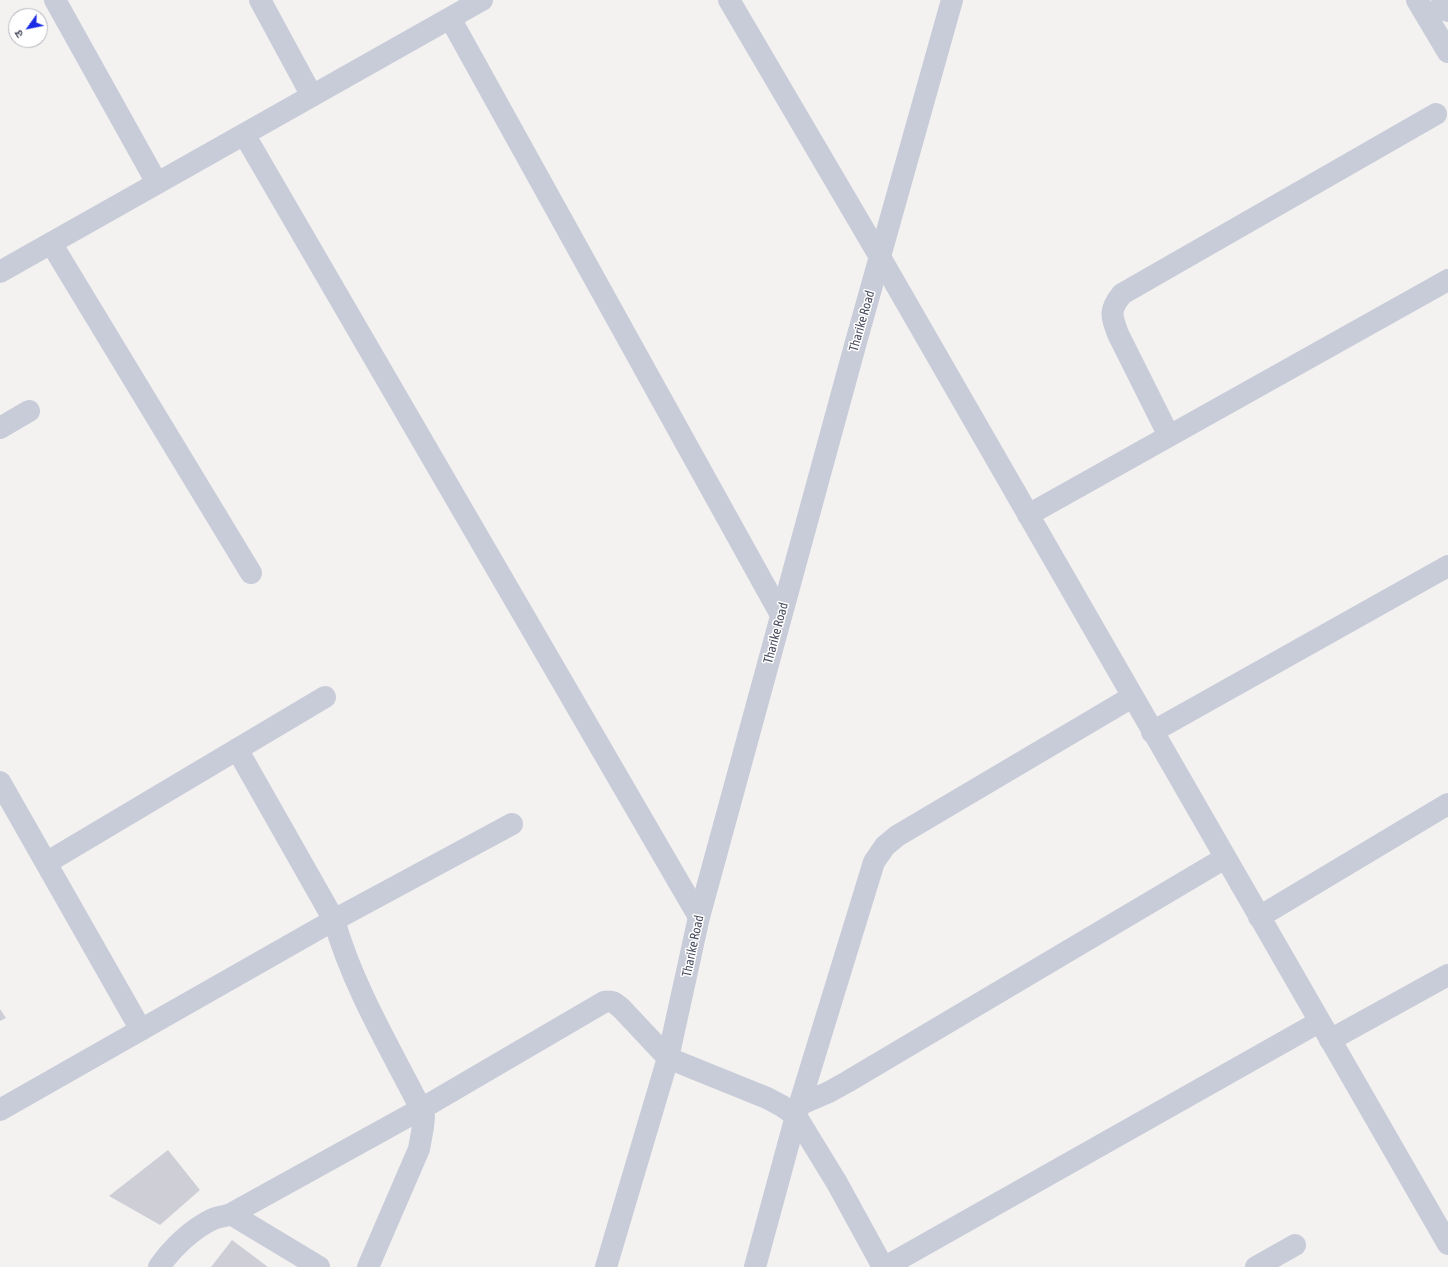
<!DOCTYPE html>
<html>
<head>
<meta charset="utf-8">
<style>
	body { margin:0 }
	#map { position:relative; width:1448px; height:1267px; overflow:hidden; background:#f3f2f1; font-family:"Asap Condensed","Noto Sans Devanagari",sans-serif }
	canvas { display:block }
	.north { position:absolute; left:8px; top:8px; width:40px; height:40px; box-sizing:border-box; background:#fff; border:1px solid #b6b7bf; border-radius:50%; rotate:237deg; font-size:11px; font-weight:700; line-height:16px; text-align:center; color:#494c5e }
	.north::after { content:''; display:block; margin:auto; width:14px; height:18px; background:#1a2be4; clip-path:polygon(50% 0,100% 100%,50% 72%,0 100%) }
</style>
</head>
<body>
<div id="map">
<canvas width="1448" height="1267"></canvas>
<div class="north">उ</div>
</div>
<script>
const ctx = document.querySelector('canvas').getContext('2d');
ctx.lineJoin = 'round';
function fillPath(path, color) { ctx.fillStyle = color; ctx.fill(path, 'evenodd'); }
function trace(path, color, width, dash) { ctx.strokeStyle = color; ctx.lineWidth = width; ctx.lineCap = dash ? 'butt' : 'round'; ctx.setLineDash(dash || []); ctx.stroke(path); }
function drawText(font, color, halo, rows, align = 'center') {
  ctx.font = font + ' "Asap Condensed",sans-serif'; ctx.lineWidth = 3; ctx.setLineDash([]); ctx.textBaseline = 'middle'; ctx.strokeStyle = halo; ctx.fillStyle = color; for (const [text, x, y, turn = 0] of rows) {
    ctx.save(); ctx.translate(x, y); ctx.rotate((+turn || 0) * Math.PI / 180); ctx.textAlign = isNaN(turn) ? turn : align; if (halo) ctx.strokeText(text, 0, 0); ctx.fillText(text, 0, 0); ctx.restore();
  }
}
const building = new Path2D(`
	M 0,1009 L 6,1018 L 0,1021 Z
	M 168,1150 L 200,1190 L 160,1225 L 109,1196 Z
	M 232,1240 L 268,1267 L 211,1267 Z`);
const minor = new Path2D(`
	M 55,0 L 157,183
	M 260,0 L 312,96
	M 729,0 L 880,257 L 1448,1244
	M 1417,0 L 1448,52
	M 1442,0 L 1448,11
	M 450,18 L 781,615
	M 244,134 L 699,917
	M 51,243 L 251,573
	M 0,272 L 482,0
	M 0,428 L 29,411
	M 1169,436 L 1118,334 C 1111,315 1109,310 1122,294 L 1436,114
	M 1028,515 L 1448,280
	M 1152,732 L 1448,566
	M 237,749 L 334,920 C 353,987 390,1048 421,1109 L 424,1117 L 423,1127 L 419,1149 L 368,1267
	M 0,782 L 141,1030
	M 46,863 L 325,697
	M 1259,917 L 1448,804
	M 1330,1040 L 1448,975
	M 799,1105 L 829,1092 L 847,1082 L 1225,858
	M 0,1110 L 334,920 L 512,824
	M 231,1214 L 421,1109 L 604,1002 C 612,1000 615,1003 621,1008 L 668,1058 L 767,1098 L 782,1106 L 796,1116 L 837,1183 L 883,1267
	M 159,1267 C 172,1248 192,1229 213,1219 C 218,1217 226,1216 231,1214 L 319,1267
	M 755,1267 L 796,1116 L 874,862 L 885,846 L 897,836 L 1132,697
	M 885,1267 L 1319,1022
	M 1256,1267 L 1295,1245`);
const tertiary = new Path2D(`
	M 606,1267 L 668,1058 L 699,917 L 856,342 L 952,0`);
const streetNames = [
	["Tharike Road",862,321,-74],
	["Tharike Road",776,633,-75],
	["Tharike Road",693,946,-78]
];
fillPath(building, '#cecfd6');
trace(minor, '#c8cbd8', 22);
trace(tertiary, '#c8cbd8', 22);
drawText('13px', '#494c5e', '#fff', streetNames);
</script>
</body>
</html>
